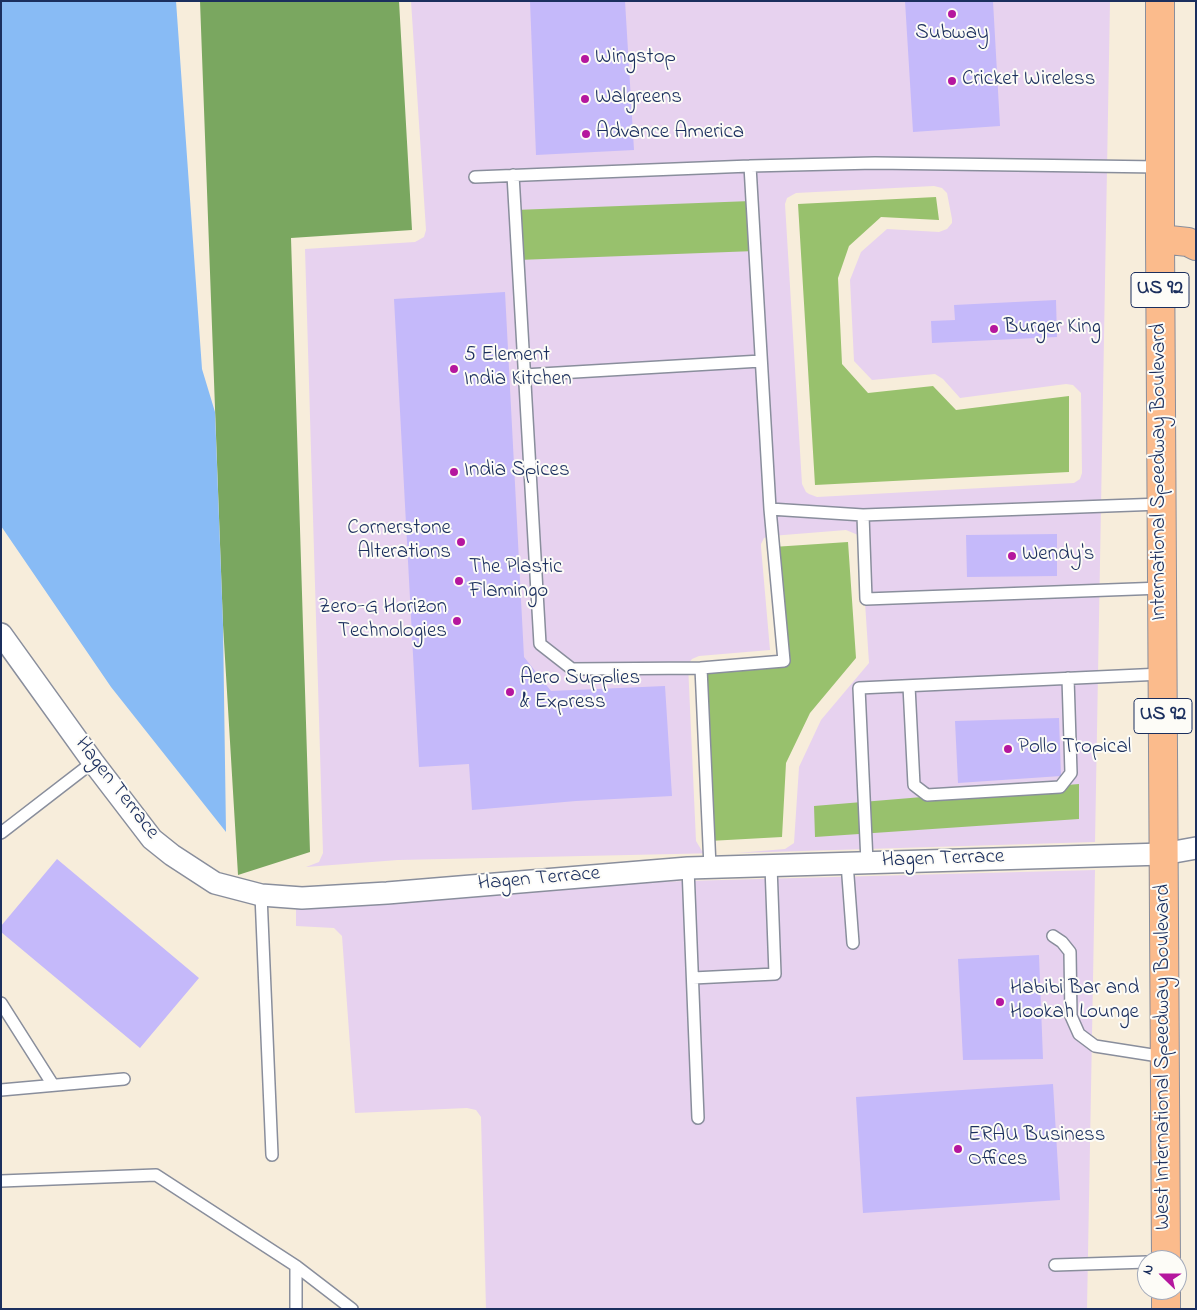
<!DOCTYPE html>
<html>
<head>
<meta charset="utf-8">
<style>
	body { margin:0 }
	#map { position:relative; width:1197px; height:1310px; overflow:hidden; background:#f7eddb; font-family:"Indie Flower",sans-serif }
	canvas { display:block }
	.frame { position:absolute; inset:0; border:2px solid #1b2f5e; pointer-events:none }
	.north { position:absolute; left:1137px; top:1250px; width:50px; height:50px; box-sizing:border-box; background:#fdfcf7; border:1px solid #a3aaba; border-radius:50%; rotate:292deg; font-size:14px; font-weight:700; line-height:20px; text-align:center; color:#1b2f5e }
	.north::after { content:''; display:block; margin:auto; width:18px; height:22px; background:#b5179e; clip-path:polygon(50% 0,100% 100%,50% 72%,0 100%) }
</style>
</head>
<body>
<div id="map">
<canvas width="1197" height="1310"></canvas>
<div class="frame"></div>
<div class="north">N</div>
</div>
<script>
const ctx = document.querySelector('canvas').getContext('2d');
ctx.lineJoin = 'round';
function fillPath(path, color) { ctx.fillStyle = color; ctx.fill(path, 'evenodd'); }
function trace(path, color, width, dash) { ctx.strokeStyle = color; ctx.lineWidth = width; ctx.lineCap = dash ? 'butt' : 'round'; ctx.setLineDash(dash || []); ctx.stroke(path); }
function drawText(font, color, halo, rows, align = 'center') {
  ctx.font = font + ' "Indie Flower",sans-serif'; ctx.lineWidth = 4; ctx.setLineDash([]); ctx.textBaseline = 'middle'; ctx.strokeStyle = halo; ctx.fillStyle = color; for (const [text, x, y, turn = 0] of rows) {
    ctx.save(); ctx.translate(x, y); ctx.rotate((+turn || 0) * Math.PI / 180); ctx.textAlign = isNaN(turn) ? turn : align; if (halo) ctx.strokeText(text, 0, 0); ctx.fillText(text, 0, 0); ctx.restore();
  }
}
const built = new Path2D(`
	M 411,1 L 1110,1 L 1095,842 L 737,853 L 785,849 L 794,843 L 799,767 L 821,720 L 869,663 L 861,542 L 858,535 L 846,530 L 771,536 L 764,538 L 761,544 L 761,547 L 770,650 L 699,656 L 692,659 L 688,664 L 696,841 L 702,851 L 710,853 L 721,853 L 398,860 L 306,867 L 319,862 L 323,853 L 305,249 L 415,242 L 424,237 L 426,230 ZM 934,186 L 942,188 L 947,193 L 952,219 L 952,223 L 947,229 L 939,232 L 887,229 L 861,252 L 850,280 L 854,361 L 872,380 L 935,374 L 943,379 L 960,398 L 1066,384 L 1073,385 L 1081,393 L 1082,473 L 1080,479 L 1074,483 L 817,497 L 809,494 L 806,492 L 802,484 L 785,204 L 787,198 L 796,193 Z
	M 1095,870 L 1087,1309 L 486,1309 L 481,1117 L 476,1110 L 467,1108 L 355,1113 L 342,936 L 334,928 L 296,926 L 296,895 L 388,889 Z`);
const green = new Path2D(`
	M 936,197 L 939,220 L 881,217 L 849,246 L 838,278 L 842,364 L 868,393 L 933,386 L 956,410 L 1069,396 L 1069,472 L 815,485 L 798,204 Z
	M 751,201 L 755,251 L 518,260 L 515,210 Z
	M 848,542 L 856,658 L 810,713 L 786,763 L 782,837 L 709,841 L 701,668 L 783,661 L 773,547 Z
	M 1079,784 L 1079,819 L 815,837 L 814,806 Z`);
const forest = new Path2D(`
	M 200,1 L 399,1 L 412,230 L 291,238 L 310,852 L 238,875 L 223,625 Z`);
const water = new Path2D(`
	M 1,1 L 176,1 L 202,369 L 215,412 L 223,625 L 226,832 L 111,687 L 1,526 Z`);
const building = new Path2D(`
	M 530,1 L 625,1 L 634,150 L 536,155 Z
	M 905,1 L 993,1 L 1000,126 L 913,132 Z
	M 505,292 L 524,657 L 551,691 L 665,686 L 672,796 L 576,801 L 472,810 L 469,764 L 419,767 L 394,299 Z
	M 1056,300 L 1057,337 L 932,343 L 931,321 L 955,320 L 954,305 Z
	M 1057,534 L 1057,576 L 967,577 L 966,535 Z
	M 1059,718 L 1061,776 L 958,783 L 955,721 Z
	M 57,859 L 199,978 L 140,1048 L 1,932 L 1,926 Z
	M 1039,955 L 1043,1059 L 963,1060 L 958,959 Z
	M 1053,1084 L 1060,1200 L 863,1213 L 856,1097 Z`);
const lane = new Path2D(`
	M 513,175 L 540,644 L 572,669 L 701,668
	M 475,177 L 750,166 L 875,163 L 1159,167
	M 524,375 L 761,361
	M 770,509 L 863,515 L 1161,504
	M 863,515 L 866,599 L 1162,588
	M 909,686 L 914,785 L 927,795 L 1060,787 L 1071,773 L 1068,678
	M 1,833 L 93,762
	M 867,862 L 859,688 L 1162,674
	M 847,863 L 853,943
	M 710,867 L 701,668 L 784,661 L 770,509 L 750,166
	M 688,868 L 698,1118
	M 261,895 L 272,1155
	M 1053,936 L 1062,942 L 1070,952 L 1071,1016 L 1079,1034 L 1095,1046 L 1165,1057
	M 693,978 L 775,974 L 771,866
	M 1,1003 L 53,1085
	M 1,1090 L 124,1079
	M 1,1181 L 156,1175 L 296,1266 L 352,1309
	M 1055,1265 L 1147,1262
	M 296,1266 L 296,1309`);
const street = new Path2D(`
	M 1,634 L 93,762 L 152,839 L 172,855 L 215,883 L 261,895 L 302,898 L 387,893 L 688,868 L 1163,854 L 1196,848`);
const primary = new Path2D(`
	M 1160,1 L 1160,239 L 1166,1260
	M 1160,239 L 1188,242 L 1196,246
	M 1166,1290 L 1166,1309`);
const markers = [
	[952,14,5,"#b5179e"],
	[585,59,5,"#b5179e"],
	[952,81,5,"#b5179e"],
	[585,99,5,"#b5179e"],
	[586,134,5,"#b5179e"],
	[994,329,5,"#b5179e"],
	[454,369,5,"#b5179e"],
	[454,472,5,"#b5179e"],
	[461,542,5,"#b5179e"],
	[1012,556,5,"#b5179e"],
	[459,581,5,"#b5179e"],
	[457,621,5,"#b5179e"],
	[510,692,5,"#b5179e"],
	[1008,749,5,"#b5179e"],
	[1000,1002,5,"#b5179e"],
	[958,1149,5,"#b5179e"]
];
const shields = [
	[1160,290,58],
	[1163,716,58]
];
const shieldNames = [
	["US 92",1160,290],
	["US 92",1163,716]
];
const poiNames = [
	["Subway",952,35,"center"],
	["Wingstop",595,59],
	["Cricket Wireless",962,81],
	["Walgreens",595,99],
	["Advance America",596,134],
	["Burger King",1004,329],
	["5 Element",464,357],
	["India Kitchen",464,381],
	["India Spices",464,472],
	["Cornerstone",451,530,"right"],
	["Alterations",451,554,"right"],
	["Wendy's",1022,556],
	["The Plastic",469,569],
	["Flamingo",469,593],
	["Zero-G Horizon",447,609,"right"],
	["Technologies",447,633,"right"],
	["Aero Supplies",520,680],
	["& Express",520,704],
	["Pollo Tropical",1018,749],
	["Habibi Bar and",1010,990],
	["Hookah Lounge",1010,1014],
	["ERAU Business",968,1137],
	["Offices",968,1161]
];
const streetNames = [
	["International Speedway Boulevard",1161,472,-90],
	["Hagen Terrace",116,789,52],
	["Hagen Terrace",943,860,-2],
	["Hagen Terrace",539,880,-5],
	["West International Speedway Boulevard",1165,1057,-90]
];
fillPath(built, '#e7d2ef');
fillPath(green, '#98c16d');
fillPath(forest, '#7aa760');
fillPath(water, '#88bbf5');
fillPath(building, '#c5b9fa');
trace(lane, '#898e9c', 14);
trace(street, '#898e9c', 24);
trace(primary, '#898e9c', 30);
trace(lane, '#fff', 11);
trace(street, '#fff', 21);
trace(primary, '#fbbb8c', 28);
for (const [x, y, r, color] of markers) { const dot = new Path2D(); dot.arc(x, y, r, 0, 2 * Math.PI); ctx.fillStyle = color; ctx.fill(dot); trace(dot, '#fdfcf7', 2); }
for (const [x, y, w] of shields) { const box = new Path2D(); box.roundRect(x - w / 2, y - 17.5, w, 35, 4); ctx.fillStyle = '#fdfcf7'; ctx.fill(box); trace(box, '#1b2f5e', 1); }
drawText('bold 20px', '#1b2f5e', null, shieldNames);
drawText('21px', '#1b2f5e', '#fdfcf7', poiNames, 'left');
drawText('21px', '#1b2f5e', '#fdfcf7', streetNames);
</script>
</body>
</html>
